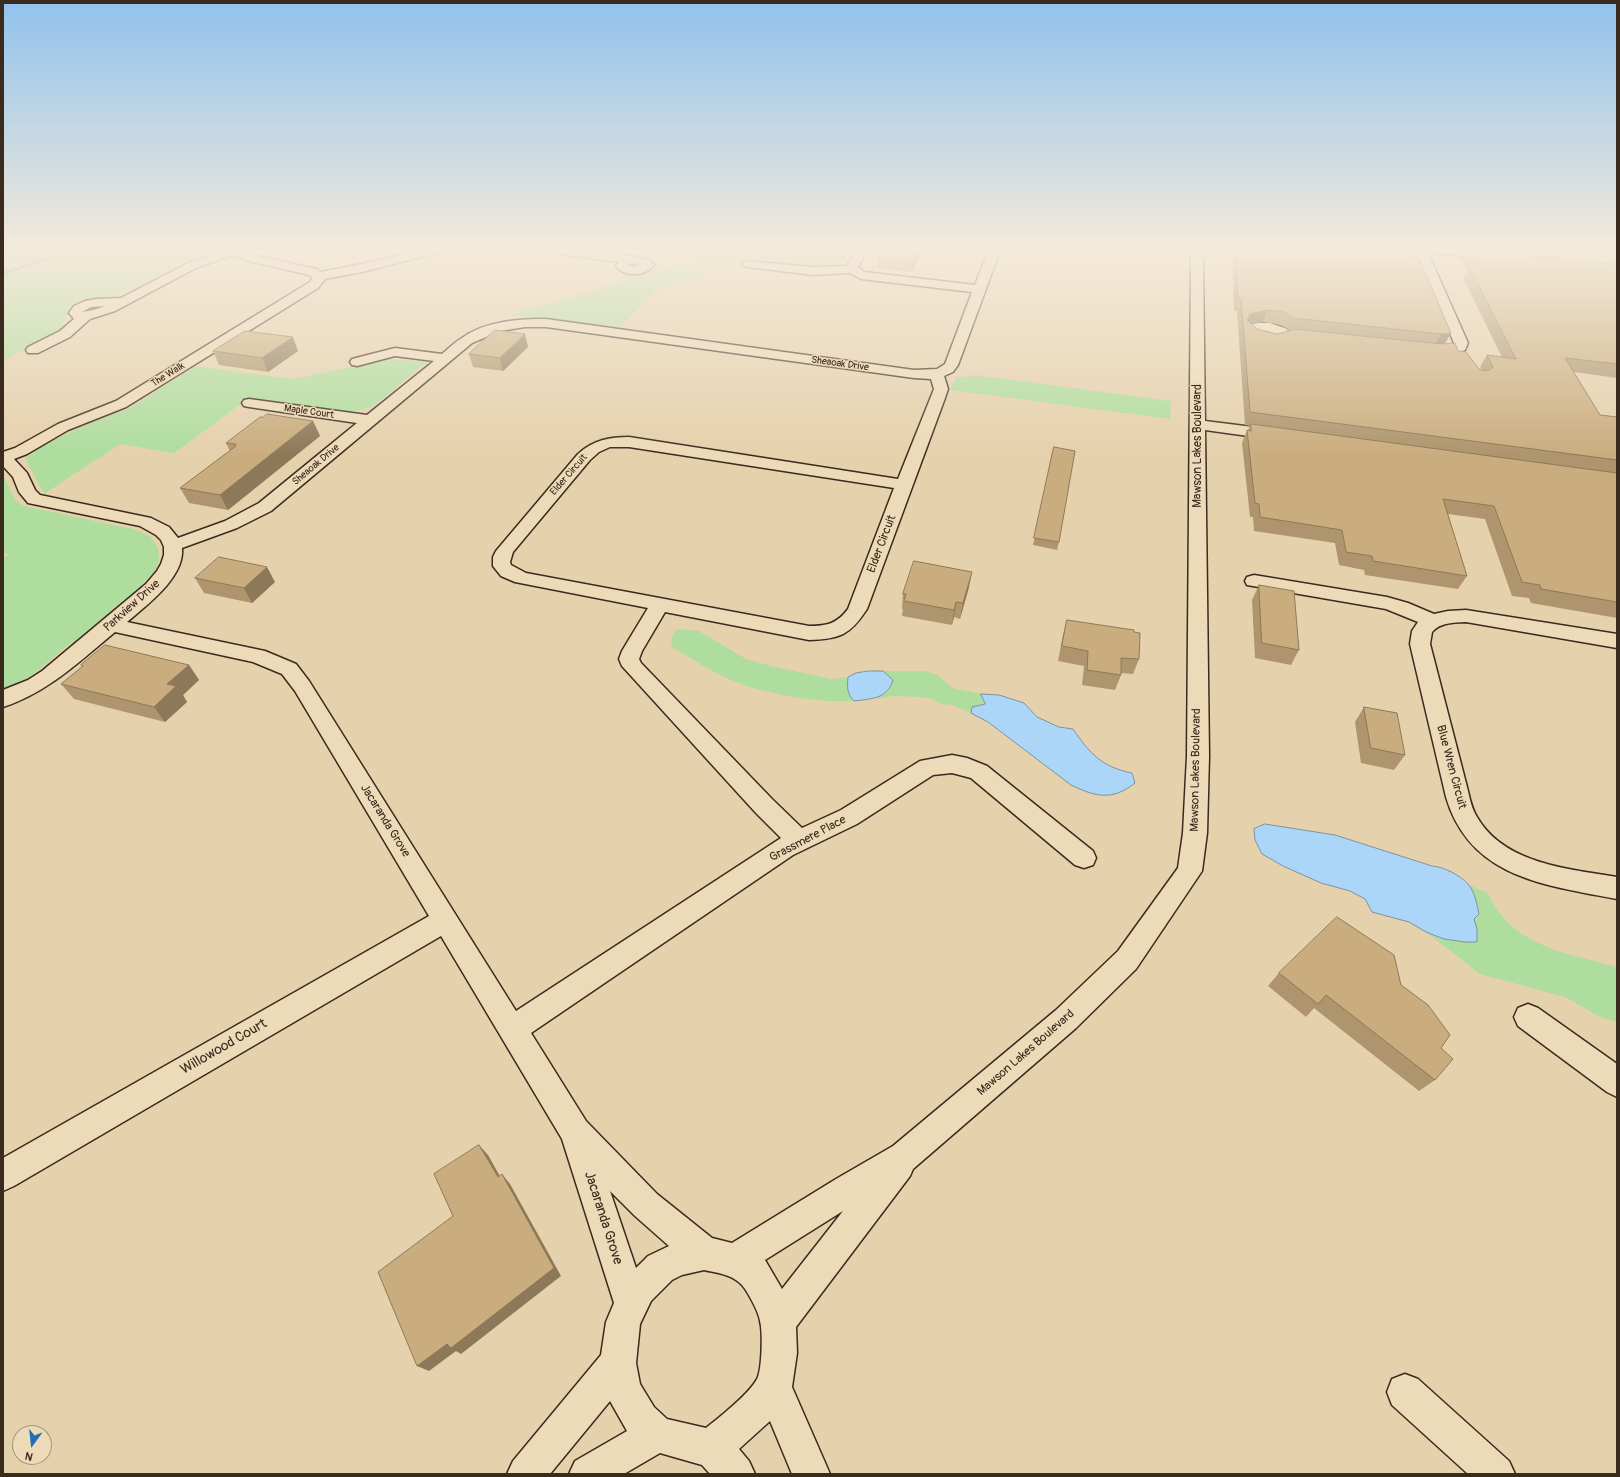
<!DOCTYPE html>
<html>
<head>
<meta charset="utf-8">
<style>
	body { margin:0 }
	#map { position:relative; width:1620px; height:1477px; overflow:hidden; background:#e6d1ad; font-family:Pangolin,sans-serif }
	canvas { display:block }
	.frame { position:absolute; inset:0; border:4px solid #3b2a1e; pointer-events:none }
	.north { position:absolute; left:12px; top:1425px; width:40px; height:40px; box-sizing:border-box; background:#eddab8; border:1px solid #a6947a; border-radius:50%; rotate:195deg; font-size:11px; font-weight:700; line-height:16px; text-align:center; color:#3b2a1e }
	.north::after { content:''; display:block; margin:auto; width:14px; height:18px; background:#1f6fb2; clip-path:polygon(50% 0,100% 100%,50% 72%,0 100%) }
</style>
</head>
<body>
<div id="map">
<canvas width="1620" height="1477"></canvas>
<div class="frame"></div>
<div class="north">N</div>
</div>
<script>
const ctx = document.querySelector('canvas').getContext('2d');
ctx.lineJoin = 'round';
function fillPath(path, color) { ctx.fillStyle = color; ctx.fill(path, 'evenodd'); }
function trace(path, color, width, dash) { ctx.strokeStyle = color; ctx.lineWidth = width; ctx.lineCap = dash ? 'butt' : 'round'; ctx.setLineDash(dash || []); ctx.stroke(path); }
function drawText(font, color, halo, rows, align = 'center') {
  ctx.font = font + ' Pangolin,sans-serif'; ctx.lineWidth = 3; ctx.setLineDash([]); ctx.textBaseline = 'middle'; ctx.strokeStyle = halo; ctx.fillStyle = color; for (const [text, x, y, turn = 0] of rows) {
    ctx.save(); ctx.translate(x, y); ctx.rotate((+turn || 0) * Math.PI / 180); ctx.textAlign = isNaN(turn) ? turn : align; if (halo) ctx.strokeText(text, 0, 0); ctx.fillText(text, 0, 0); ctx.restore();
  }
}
const green = new Path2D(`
	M 3,248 L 222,248 L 118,294 L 72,306 L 58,332 L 3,361 Z
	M 733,248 L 853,248 L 840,266 L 828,268 L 749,259 L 656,291 L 619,328 L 511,315 Z
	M 1450,248 L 1521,248 L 1617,257 L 1617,266 L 1597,262 Z
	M 390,359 L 427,362 L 372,407 L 348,413 L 249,398 L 174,453 L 120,444 L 44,494 L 25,458 L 40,448 L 76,429 L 130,408 L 196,366 L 293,379 Z
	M 975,375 L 1171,401 L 1170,419 L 950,390 L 956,378 Z
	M 3,474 L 15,500 L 24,506 L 133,529 L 150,536 L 158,548 L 159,560 L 155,571 L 139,588 L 73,643 L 71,643 L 31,676 L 3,690 L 3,558 L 9,554 L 3,553 Z
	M 677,629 L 699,631 L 746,659 L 771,666 L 832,679 L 848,677 C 847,687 847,694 854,701 C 818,703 764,694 731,680 C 710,671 691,658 672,647 L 671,639 Z
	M 883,671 L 926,671 L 937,675 L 953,688 L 981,694 L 985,704 L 972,707 L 971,713 L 950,704 L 944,705 L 932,699 L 920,697 L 894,696 L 872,699 L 888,692 L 893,680 Z
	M 1469,885 L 1488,893 C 1512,947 1567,953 1617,967 L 1617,1022 L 1600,1017 L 1565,997 L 1480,974 L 1426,932 L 1444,939 L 1465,942 L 1477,929 L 1474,919 L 1476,900 Z`);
const water = new Path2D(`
	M 1535,248 L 1617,248 L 1617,256 L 1616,256 Z
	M 869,671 L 883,671 L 893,680 C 888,699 870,699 854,701 C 847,694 847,687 848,677 L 856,673 Z
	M 981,694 L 999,695 L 1024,703 L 1037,717 L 1059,727 L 1073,729 C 1090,754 1102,767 1132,773 L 1135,783 C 1112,801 1096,797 1071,785 L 988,722 L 971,713 L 972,707 L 985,704 Z
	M 1265,824 L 1335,835 L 1432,866 C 1444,867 1460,875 1468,884 C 1475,892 1477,905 1479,914 L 1474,919 L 1477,929 L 1477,942 L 1465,942 L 1444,939 L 1426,932 L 1409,922 L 1372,912 L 1365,899 L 1350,891 L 1321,883 L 1283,866 L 1262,854 L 1255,840 L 1254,829 Z`);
const stream = new Path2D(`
	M 47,248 L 52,248 L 37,260 L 33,260 L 33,258 Z
	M 67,248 L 72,248 L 62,255 L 3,275 L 3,272 L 58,253 Z`);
const minor = new Path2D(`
	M 220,248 L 236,248 L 256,256 L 317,269 L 320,272 L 362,264 L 430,248 L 451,248 L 449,250 L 362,272 L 325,279 L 318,288 L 126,407 L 68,430 L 27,454 L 14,459 L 27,473 L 35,490 L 40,495 L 151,518 L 169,527 L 178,538 L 225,521 L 259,503 L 357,423 L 249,407 L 244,406 L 242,403 L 244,400 L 249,399 L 367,415 L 434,361 L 395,356 L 357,366 L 352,365 L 350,362 L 352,359 L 395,348 L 442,354 C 449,348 455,342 462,338 C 485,321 518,319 546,319 L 914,370 L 937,369 L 945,364 L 972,292 L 861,279 L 850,273 L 813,275 L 748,267 L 744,266 L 742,264 L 744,262 L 748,261 L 813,267 L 847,266 L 857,248 L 869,248 L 858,267 L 864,272 L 975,285 L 989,248 L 1001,248 L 958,365 L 953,372 L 944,376 L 948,389 L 945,398 L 867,609 C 850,635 840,639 809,640 L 665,612 L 642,651 L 639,659 L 641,663 L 772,799 L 802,828 L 841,810 L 920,761 L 952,755 L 967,758 L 987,766 L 1093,851 L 1096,858 L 1093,865 L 1084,868 L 1075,865 L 971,778 L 952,773 L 933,775 L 857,824 L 793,855 L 531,1033 L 586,1121 L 657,1194 L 712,1238 L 732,1243 L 836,1179 L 893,1146 L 1056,1010 L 1118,951 L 1178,868 L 1183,833 L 1187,756 L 1191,261 L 1188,248 L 1200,248 L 1203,261 L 1205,421 L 1277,430 L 1282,432 L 1285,435 L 1282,438 L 1277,440 L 1205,430 L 1209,756 L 1207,833 L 1202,871 L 1136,969 L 1076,1028 L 913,1169 L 910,1176 L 796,1327 L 797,1353 L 792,1387 L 830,1474 L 792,1474 L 770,1421 L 739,1449 L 749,1461 L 755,1474 L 710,1474 L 702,1465 L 660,1453 L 624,1474 L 569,1474 L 575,1461 L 627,1431 L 610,1401 L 550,1474 L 507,1474 L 513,1461 L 601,1355 L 606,1322 L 614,1303 L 562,1139 L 441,936 L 14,1186 L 3,1191 L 3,1158 L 429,916 L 295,691 L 282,674 L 253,662 L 115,632 C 80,661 47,693 3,707 L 3,690 L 28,680 L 42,671 L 146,584 L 157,571 L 161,564 L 164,555 L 164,547 L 161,540 L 156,535 L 140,526 L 28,503 L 19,492 L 13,477 L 3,466 L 3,452 L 15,448 L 58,424 L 116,401 L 310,282 L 313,278 L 309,275 L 249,261 L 233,255 L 196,268 L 115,311 L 90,319 L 70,337 L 38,353 L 28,353 L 26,350 L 28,347 L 60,331 L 74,319 L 69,313 L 74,306 L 85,301 L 96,299 L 121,298 L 188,263 L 222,251 ZM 106,306 L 93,310 L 82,312 L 91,307 ZM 525,327 L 546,327 L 914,378 L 931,379 L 934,389 L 898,479 L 629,437 C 610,437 593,440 578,454 L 496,551 L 493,557 L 493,566 L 501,576 L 515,582 L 648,608 L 622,651 L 619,659 L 622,666 L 756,813 L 781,838 L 516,1011 L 309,681 L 296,664 L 265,651 L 127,622 C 147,605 185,577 182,548 L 237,528 L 271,511 L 472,343 L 500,331 ZM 610,447 L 629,447 L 894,488 L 848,609 C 837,624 826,626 809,626 L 526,573 L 511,565 L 510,562 L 513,552 L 590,460 L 599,452 ZM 610,1191 L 635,1216 L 669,1246 L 648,1256 L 636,1268 ZM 843,1211 L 782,1289 L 765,1260 ZM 704,1270 C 717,1273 731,1274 741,1284 C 747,1290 759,1312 760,1321 C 763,1332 762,1370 757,1379 C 749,1394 720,1417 706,1428 L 667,1419 L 654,1407 L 640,1384 L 636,1363 L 640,1324 L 651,1301 L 672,1280 L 682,1275 Z
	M 533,248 C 570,248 614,251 650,260 L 654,265 C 646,276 625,278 616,266 L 619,262 L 539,251 ZM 630,263 L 641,265 L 632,267 L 628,265 Z
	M 1410,248 L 1451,248 L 1494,253 L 1498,254 L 1500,256 L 1498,258 L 1494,259 L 1428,253 L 1468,343 L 1465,350 C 1452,355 1437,357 1423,354 L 1421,351 L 1423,348 C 1433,346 1448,350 1454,343 L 1416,251 L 1412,250 Z
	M 1257,323 L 1270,323 L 1287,329 L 1290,337 C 1280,351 1253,344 1244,332 L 1247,326 ZM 1258,331 L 1268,331 L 1276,335 L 1266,336 Z
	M 1254,575 L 1387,597 L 1408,603 L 1434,614 L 1448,611 L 1466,610 L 1617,634 L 1617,648 L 1466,622 C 1453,623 1441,622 1432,632 L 1430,644 L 1468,791 C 1470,800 1472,809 1477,817 C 1504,864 1569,869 1617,877 L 1617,899 C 1545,885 1470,878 1446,797 L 1410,644 L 1412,631 L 1418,622 L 1386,609 L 1247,585 L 1245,581 L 1247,577 Z
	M 1528,1004 L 1538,1008 L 1617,1064 L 1617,1097 L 1607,1092 L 1518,1026 L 1514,1017 L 1518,1008 Z
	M 1405,1374 L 1418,1379 L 1509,1461 L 1515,1474 L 1468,1474 L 1392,1405 L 1387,1392 L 1392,1379 Z`);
const wall = new Path2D(`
	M 882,248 L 924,248 L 912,272 L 877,268 L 878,255 Z
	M 1232,248 L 1411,248 L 1418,263 L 1444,344 L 1458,351 L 1479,369 L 1482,370 L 1480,367 L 1487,355 L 1502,357 L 1463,278 L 1467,271 L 1461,259 L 1466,248 L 1472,248 L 1496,252 L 1617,265 L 1617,378 L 1574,372 L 1600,415 L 1617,417 L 1617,618 L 1531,603 L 1529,598 L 1512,596 L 1485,519 L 1448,514 L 1467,576 L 1458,589 L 1365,575 L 1364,570 L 1339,565 L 1335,543 L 1254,531 L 1253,517 L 1250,517 L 1242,443 L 1247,430 L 1248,430 L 1250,426 L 1245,425 L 1237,311 L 1234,311 ZM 1263,322 L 1279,324 L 1289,330 L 1292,330 L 1289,331 L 1277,334 L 1257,329 L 1251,324 Z
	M 528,347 L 503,371 L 473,367 L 469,354 Z
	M 213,351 L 298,351 L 268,372 L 219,365 Z
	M 313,421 L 320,436 L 228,510 L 189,503 L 180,488 L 230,451 L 226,443 Z
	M 1054,447 L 1059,542 L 1057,550 L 1033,545 Z
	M 195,578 L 275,582 L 252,603 L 204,593 Z
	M 1259,585 L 1299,650 L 1291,665 L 1255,658 L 1252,600 Z
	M 969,587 L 960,619 L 954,617 L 952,625 L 902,616 L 903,609 L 902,609 L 903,594 Z
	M 1067,620 L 1139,659 L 1133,674 L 1121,673 L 1121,675 L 1115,690 L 1082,685 L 1084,666 L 1058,661 L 1063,635 Z
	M 81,665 L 189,665 L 199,680 L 183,695 L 187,702 L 165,722 L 74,699 L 61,684 L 82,667 Z
	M 1364,707 L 1405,755 L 1394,770 L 1361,763 L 1355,722 Z
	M 1279,973 L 1401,985 L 1435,1080 L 1419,1091 L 1314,1008 L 1306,1017 L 1268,986 Z`);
const shadedWall = new Path2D(`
	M 919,248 L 924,248 L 912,272 L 913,260 Z
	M 1267,310 L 1263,322 L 1246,325 L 1243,332 L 1250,314 Z
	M 1451,333 L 1444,345 L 1435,345 L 1441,334 Z
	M 525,334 L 528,347 L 503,371 L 500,358 Z
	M 293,337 L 298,351 L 268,372 L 262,358 Z
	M 313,421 L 320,436 L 228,510 L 220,495 Z
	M 267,567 L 275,582 L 252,603 L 244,588 Z
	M 972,572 L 969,587 L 960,619 L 963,603 Z
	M 956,602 L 954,617 L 952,625 L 954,610 Z
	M 189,665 L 199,680 L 183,695 L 187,702 L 165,722 L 154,707 L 167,684 Z
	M 479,1145 L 488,1155 L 506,1187 L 498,1177 Z
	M 502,1174 L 510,1184 L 561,1276 L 461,1354 L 456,1351 L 429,1371 L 417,1366 Z`);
const building = new Path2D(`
	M 882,248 L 919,248 L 913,260 L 878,255 Z
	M 1236,248 L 1411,248 L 1418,263 L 1421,263 L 1451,333 L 1441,334 L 1293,318 L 1284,312 L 1267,310 L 1250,314 L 1247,320 L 1257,329 L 1277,334 L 1289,331 L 1294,329 L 1441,344 L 1455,343 L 1458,351 L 1466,352 L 1479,369 L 1485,371 L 1490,370 L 1493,367 L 1487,355 L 1516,359 L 1469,267 L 1477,268 L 1467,248 L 1495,251 L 1496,252 L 1614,264 L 1617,265 L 1617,364 L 1565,358 L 1600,415 L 1617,417 L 1617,460 L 1250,412 L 1241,299 L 1238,299 Z
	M 495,330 L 525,334 L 500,358 L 469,354 Z
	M 245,331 L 293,337 L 262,358 L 213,351 Z
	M 267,414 L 313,421 L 220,495 L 180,488 L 236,446 L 234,446 L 236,444 L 226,443 L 260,417 L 263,417 Z
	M 1251,424 L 1617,473 L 1617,602 L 1541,589 L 1540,585 L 1522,582 L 1494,506 L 1443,499 L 1467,576 L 1373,561 L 1372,556 L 1346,552 L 1342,530 L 1260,517 L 1259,504 L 1255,503 L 1247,430 L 1251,431 Z
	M 1054,447 L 1075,451 L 1059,542 L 1034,538 Z
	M 219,557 L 267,567 L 244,588 L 195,578 Z
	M 914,561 L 972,572 L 963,603 L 956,602 L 954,610 L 904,601 L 906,594 L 903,594 Z
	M 1259,585 L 1294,591 L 1299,650 L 1262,643 Z
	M 1067,620 L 1134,630 L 1134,632 L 1140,633 L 1139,659 L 1121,658 L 1121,675 L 1087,670 L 1088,651 L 1062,646 Z
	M 105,645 L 189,665 L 167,684 L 176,686 L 154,707 L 61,684 L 83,666 L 81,665 Z
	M 1364,707 L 1397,713 L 1405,755 L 1371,748 Z
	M 1337,917 L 1394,955 L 1401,985 L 1428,1005 L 1450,1035 L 1441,1048 L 1453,1059 L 1435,1080 L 1326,995 L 1318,1004 L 1279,973 Z
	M 479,1145 L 498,1177 L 502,1174 L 554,1268 L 451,1348 L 447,1344 L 417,1366 L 378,1272 L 453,1216 L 434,1174 Z`);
const farStreetnames = [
	["Sheaoak Drive",840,364,8],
	["The Walk",168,375,-32],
	["Maple Court",309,412,8],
	["Sheaoak Drive",316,465,-40],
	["Elder Circuit",569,475,-49]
];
const streetNames = [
	["Mawson Lakes Boulevard",1198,446,-90],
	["Elder Circuit",882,544,-69],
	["Parkview Drive",132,606,-42],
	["Blue Wren Circuit",1451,767,75],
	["Mawson Lakes Boulevard",1196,770,-89],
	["Jacaranda Grove",385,821,58],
	["Grassmere Place",808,839,-28],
	["Mawson Lakes Boulevard",1026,1053,-41]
];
const nearStreetnames = [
	["Willowood Court",224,1047,-30],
	["Jacaranda Grove",603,1218,72]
];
fillPath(green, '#aedd9d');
fillPath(water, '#acd6f7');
trace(water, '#7f91a0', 1);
fillPath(stream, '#7f91a0');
trace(minor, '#3b2a1e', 3);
fillPath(minor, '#eddab8');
fillPath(wall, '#ae956d');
fillPath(shadedWall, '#8d7959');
fillPath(building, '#caad7f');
trace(building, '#8d7959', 1);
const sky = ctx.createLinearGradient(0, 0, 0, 455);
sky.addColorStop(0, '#90c2ee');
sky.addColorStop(0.55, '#f4eada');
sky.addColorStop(1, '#f4eada00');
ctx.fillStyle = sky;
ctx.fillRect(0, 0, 1620, 455);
drawText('10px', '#3b2a1e', '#eddab8', farStreetnames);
drawText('12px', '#3b2a1e', '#eddab8', streetNames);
drawText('14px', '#3b2a1e', '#eddab8', nearStreetnames);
</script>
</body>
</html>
